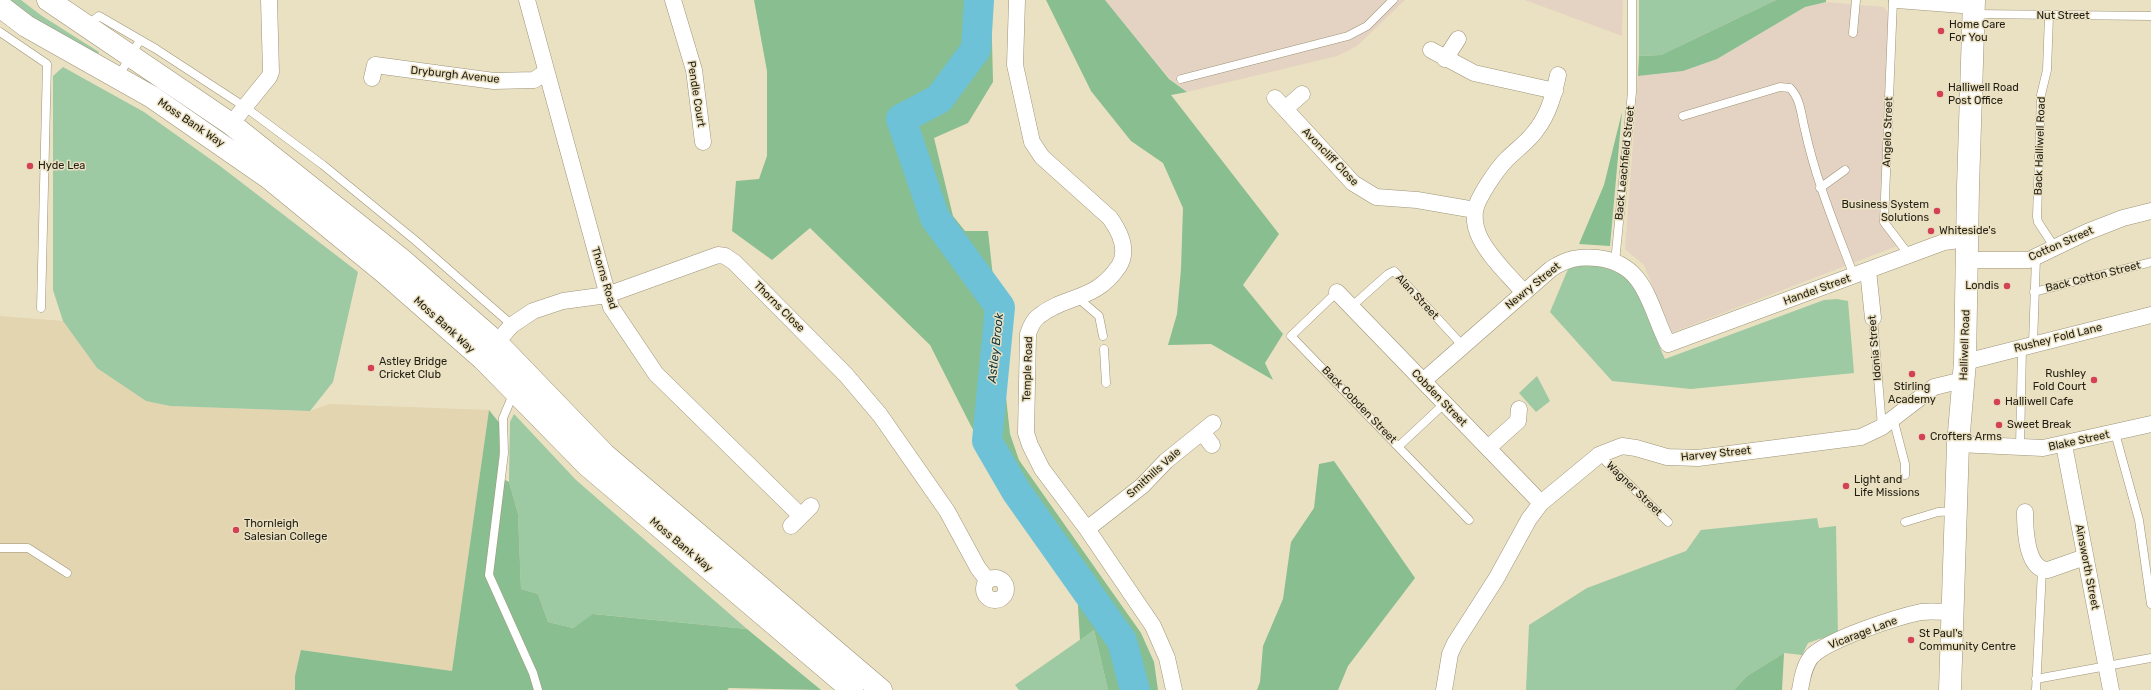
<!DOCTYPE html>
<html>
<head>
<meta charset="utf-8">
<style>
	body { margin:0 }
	canvas { display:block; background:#eae0c2 }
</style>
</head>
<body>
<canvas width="2151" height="690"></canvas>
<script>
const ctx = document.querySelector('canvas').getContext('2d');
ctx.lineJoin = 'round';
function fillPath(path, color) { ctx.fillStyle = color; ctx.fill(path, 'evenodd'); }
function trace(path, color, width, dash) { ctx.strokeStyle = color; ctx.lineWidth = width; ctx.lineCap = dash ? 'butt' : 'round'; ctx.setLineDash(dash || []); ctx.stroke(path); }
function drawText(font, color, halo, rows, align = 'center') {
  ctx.font = font + ' Rubik,sans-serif'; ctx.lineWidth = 3; ctx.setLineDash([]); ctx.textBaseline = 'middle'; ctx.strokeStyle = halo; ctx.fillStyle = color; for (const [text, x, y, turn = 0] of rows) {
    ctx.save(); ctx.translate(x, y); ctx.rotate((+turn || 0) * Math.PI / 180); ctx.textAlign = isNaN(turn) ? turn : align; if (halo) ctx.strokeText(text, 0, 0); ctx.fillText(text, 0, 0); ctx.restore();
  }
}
const built = new Path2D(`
	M 0,316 L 63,321 L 97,368 L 146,401 L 170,406 L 310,411 L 329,404 L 489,410 L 452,671 L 302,650 L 295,676 L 295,690 L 0,690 Z`);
const industrial = new Path2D(`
	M 1105,0 L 1405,0 L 1357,46 L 1337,56 L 1187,92 L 1170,79 Z
	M 1525,0 L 1623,0 L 1622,36 Z
	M 1826,2 L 1884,7 L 1889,13 L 1879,223 L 1897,246 L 1671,333 L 1644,265 L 1625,249 L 1638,76 L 1683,71 L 1717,59 L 1805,7 Z`);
const green = new Path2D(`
	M 8,0 L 21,0 L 42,16 L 99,52 L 97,56 L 38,22 Z
	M 1639,0 L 1776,0 L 1661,55 L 1639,56 Z
	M 63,67 L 144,112 L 220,166 L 358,272 L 333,382 L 310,411 L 170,406 L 146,401 L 97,368 L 63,321 L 53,290 L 53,76 Z
	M 1571,262 C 1588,265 1608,265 1622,274 C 1642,287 1654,337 1665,359 L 1824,300 L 1837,299 L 1848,301 L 1854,373 L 1691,389 L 1612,381 L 1550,312 Z
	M 1537,376 L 1550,401 L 1536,412 L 1519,393 Z
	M 514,414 L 576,480 L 747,629 L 594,614 L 573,628 L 548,622 L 538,594 L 521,589 L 518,514 L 509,482 L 510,422 Z
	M 1817,518 L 1819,528 L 1836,526 L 1838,636 L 1819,639 L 1808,643 L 1802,655 L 1784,653 L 1747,676 L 1734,690 L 1526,690 L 1529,625 L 1587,588 L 1686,551 L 1701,530 Z
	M 1094,630 L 1108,690 L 1019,690 L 1015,685 Z`);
const forest = new Path2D(`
	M 754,0 L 991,0 L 993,82 L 968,123 L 934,138 L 953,216 L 965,231 L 988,231 L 1010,434 L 1019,460 L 1141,633 L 1154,662 L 1158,690 L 1108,690 L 1094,630 L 1080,640 L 1077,589 L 1014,499 L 971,426 L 930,345 L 810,228 L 772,260 L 732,231 L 736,181 L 759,179 L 767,156 L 767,71 Z
	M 1046,0 L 1105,0 L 1169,79 L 1187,92 L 1171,95 L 1279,234 L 1243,285 L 1283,334 L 1265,363 L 1273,380 L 1211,344 L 1168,345 L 1177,314 L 1181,269 L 1183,208 L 1163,163 L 1131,141 L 1091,91 Z
	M 1776,0 L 1826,0 L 1826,2 L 1805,7 L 1717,59 L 1683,71 L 1638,76 L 1639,56 L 1661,55 Z
	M 1622,112 L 1610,246 L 1579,244 L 1604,185 Z
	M 489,410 L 501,425 L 498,476 L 509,482 L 518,514 L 521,589 L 538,594 L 548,622 L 573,628 L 593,614 L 747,629 L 821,690 L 729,688 L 727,690 L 295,690 L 295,676 L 301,650 L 452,671 Z
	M 1334,461 L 1415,578 L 1348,666 L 1338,690 L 1257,690 L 1260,682 L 1263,646 L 1283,599 L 1291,542 L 1314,508 L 1319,464 Z
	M 1784,653 L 1782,690 L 1734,690 L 1747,676 Z`);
const river = new Path2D(`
	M 979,0 L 976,49 L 939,99 L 901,119 L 935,218 L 1000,307 L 987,441 L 1016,491 L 1122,641 L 1135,690`);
const service = new Path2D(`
	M 1893,0 L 1884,222 L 1909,255
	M 1975,14 L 2151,16
	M 2049,16 L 2047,70 L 2041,95 L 2037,217 L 2038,222 L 2055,248
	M 87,25 L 99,16 L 156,49 L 245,107 L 323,165 L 416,241 L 512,325
	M 0,32 L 47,64 L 41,308
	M 1853,33 L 1856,0
	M 118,77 L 140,40
	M 1181,79 L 1348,36 L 1367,26 L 1393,0
	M 1683,116 L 1780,87 L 1790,88 C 1801,99 1801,115 1805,130 C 1816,181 1836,228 1854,276
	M 1820,188 L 1845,170
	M 1615,262 L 1632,92 L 1632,0
	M 1337,292 L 1291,336 L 1469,520
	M 2034,292 L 2151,262
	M 1078,298 L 1099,316 L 1103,336
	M 1351,307 L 1388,274 L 1394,271 L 1462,345
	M 1873,318 L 1882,427
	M 2033,344 L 2036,258
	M 1104,349 L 1106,383
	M 514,392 L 503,418 L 504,453 L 489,575 L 533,673 L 538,690
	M 1893,418 L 1905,464 L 1905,475
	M 2115,433 L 2139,520 L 2151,604
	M 1399,446 L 1444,404
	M 2020,447 L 2022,347
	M 1599,455 L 1668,522
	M 1905,522 L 1938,512 L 1955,511
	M 0,548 L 28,548 L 67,573
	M 2036,679 L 2151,658
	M 2036,690 L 2042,570`);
const minor = new Path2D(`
	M 527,0 L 611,307 L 656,374 L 801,516
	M 673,0 L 694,70 L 703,142
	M 1017,0 L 1015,65 L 1032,142 L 1042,157 L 1110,218 C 1120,232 1129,250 1119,266 C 1095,302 1067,294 1039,316 C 1033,320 1030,328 1028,334 L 1026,433 L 1030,445 L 1042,469 L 1087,529 L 1153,626 L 1167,658 L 1174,690
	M 1897,0 L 1975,6
	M 1431,50 L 1474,73 L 1555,91
	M 1445,59 L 1458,39
	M 372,78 L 375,65 L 494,81 L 534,80 L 546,72
	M 1275,98 L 1353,183 L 1376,197 L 1417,200 L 1475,210
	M 1285,109 L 1302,94
	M 231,124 L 269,77 L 271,72 L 269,0
	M 1968,260 L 2029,260 L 2087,232 L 2123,218 L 2151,211
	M 1868,270 L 1873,318
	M 1337,292 L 1541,503
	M 1524,293 C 1509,275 1490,258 1480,238 C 1476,230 1474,220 1475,211 C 1477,198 1497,169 1507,159 C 1517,149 1529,141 1537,129 C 1549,113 1554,94 1558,75
	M 490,350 L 512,325 L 533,311 L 563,301 L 607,295 L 718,255 L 725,256 L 734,262 L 846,375 L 880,415 L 947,511 L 978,568 L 988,581
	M 1965,362 L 2151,315
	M 1423,381 L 1551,269 C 1566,259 1579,256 1597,258 C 1647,263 1649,308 1668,344 L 1909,255 L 1944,242 L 1967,239
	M 1202,432 L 1212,445
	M 1958,444 L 2043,448 L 2151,424
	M 2064,445 L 2111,690
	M 1488,448 L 1518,421 L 1519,409
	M 2025,512 C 2025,528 2026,570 2048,570 L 2085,557
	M 791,526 L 811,506
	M 1087,529 L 1142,486 L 1166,461 L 1213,423
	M984 589a11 11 0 1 1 22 0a11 11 0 1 1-22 0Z
	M 1444,690 L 1450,654 L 1455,643 L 1496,579 L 1529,519 L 1541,503 L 1599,455 L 1622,446 L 1636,448 L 1667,457 L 1698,458 L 1861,437 L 1882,427 L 1934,387 L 1963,380
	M 1800,690 C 1802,679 1804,665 1812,656 C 1829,639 1897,617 1921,612 C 1931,611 1942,612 1952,612`);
const primary = new Path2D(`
	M 1950,690 L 1958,444 L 1965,362 L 1968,187 L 1974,0`);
const trunk = new Path2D(`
	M 48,0 L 231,124 L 401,259 L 496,342 L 604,454 L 881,690
	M 0,6 L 26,26 L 152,97 L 269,178 L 385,273 L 483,359 L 587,465 L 852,690`);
const markers = [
	[1941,31,4,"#d24254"],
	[1940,94,4,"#d24254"],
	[30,166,4,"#d24254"],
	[1937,211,4,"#d24254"],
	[1931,231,4,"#d24254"],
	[2007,286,4,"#d24254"],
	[371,368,4,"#d24254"],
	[1912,374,4,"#d24254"],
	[2094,380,4,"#d24254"],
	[1997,402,4,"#d24254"],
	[1999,425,4,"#d24254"],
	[1922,437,4,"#d24254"],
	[1846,486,4,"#d24254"],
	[236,530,4,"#d24254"],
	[1911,640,4,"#d24254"]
];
const streetNames = [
	["Nut Street",2063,16],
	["Dryburgh Avenue",455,75,6],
	["Pendle Court",696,94,81],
	["Moss Bank Way",191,123,34],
	["Angelo Street",1888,132,-88],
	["Back Halliwell Road",2040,146,-88],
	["Avoncliff Close",1330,157,46],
	["Back Leachfield Street",1625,163,-84],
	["Cotton Street",2061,244,-24],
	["Back Cotton Street",2093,277,-14],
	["Thorns Road",604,278,73],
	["Newry Street",1533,286,-39],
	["Handel Street",1817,290,-20],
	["Alan Street",1417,297,47],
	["Thorns Close",779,307,45],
	["Moss Bank Way",444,325,42],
	["Rushey Fold Lane",2058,338,-14],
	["Halliwell Road",1965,345,-88],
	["Idonia Street",1875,348,-95],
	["Temple Road",1028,369,-88],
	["Cobden Street",1439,398,46],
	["Back Cobden Street",1359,405,46],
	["Blake Street",2079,441,-12],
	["Harvey Street",1716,454,-6],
	["Smithills Vale",1154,473,-42],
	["Wagner Street",1634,489,44],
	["Moss Bank Way",681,545,40],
	["Ainsworth Street",2087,567,79],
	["Vicarage Lane",1863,633,-21]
];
const poiNames = [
	["Home Care",1949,25],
	["For You",1949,38],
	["Halliwell Road",1948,88],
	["Post Office",1948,101],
	["Hyde Lea",38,166],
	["Business System",1929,205,"right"],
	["Solutions",1929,218,"right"],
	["Whiteside's",1939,231],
	["Londis",1999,286,"right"],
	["Astley Bridge",379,362],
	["Cricket Club",379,375],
	["Rushley",2086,374,"right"],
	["Fold Court",2086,387,"right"],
	["Stirling",1912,387,"center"],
	["Academy",1912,400,"center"],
	["Halliwell Cafe",2005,402],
	["Sweet Break",2007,425],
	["Crofters Arms",1930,437],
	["Light and",1854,480],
	["Life Missions",1854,493],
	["Thornleigh",244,524],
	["Salesian College",244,537],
	["St Paul's",1919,634],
	["Community Centre",1919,647]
];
const waterNames = [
	["Astley Brook",996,348,-84]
];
fillPath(built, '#e2d5b0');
fillPath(industrial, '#e4d3c2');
fillPath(green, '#9dc9a3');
fillPath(forest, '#88be90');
trace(river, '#6dc2d7', 30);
trace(service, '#9e9478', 9);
trace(minor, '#9e9478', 17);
trace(primary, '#9e9478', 23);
trace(trunk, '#9e9478', 23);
trace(service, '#fff', 8);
trace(minor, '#fff', 16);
trace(primary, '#fff', 22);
trace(trunk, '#fff', 22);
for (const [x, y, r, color] of markers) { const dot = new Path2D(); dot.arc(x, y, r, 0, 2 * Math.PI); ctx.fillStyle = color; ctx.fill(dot); trace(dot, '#eae0c2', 1.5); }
drawText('11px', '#211d12', '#eae0c2', streetNames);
drawText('11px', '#211d12', '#eae0c2', poiNames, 'left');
drawText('italic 12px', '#0c353e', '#eae0c2', waterNames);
</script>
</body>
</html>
